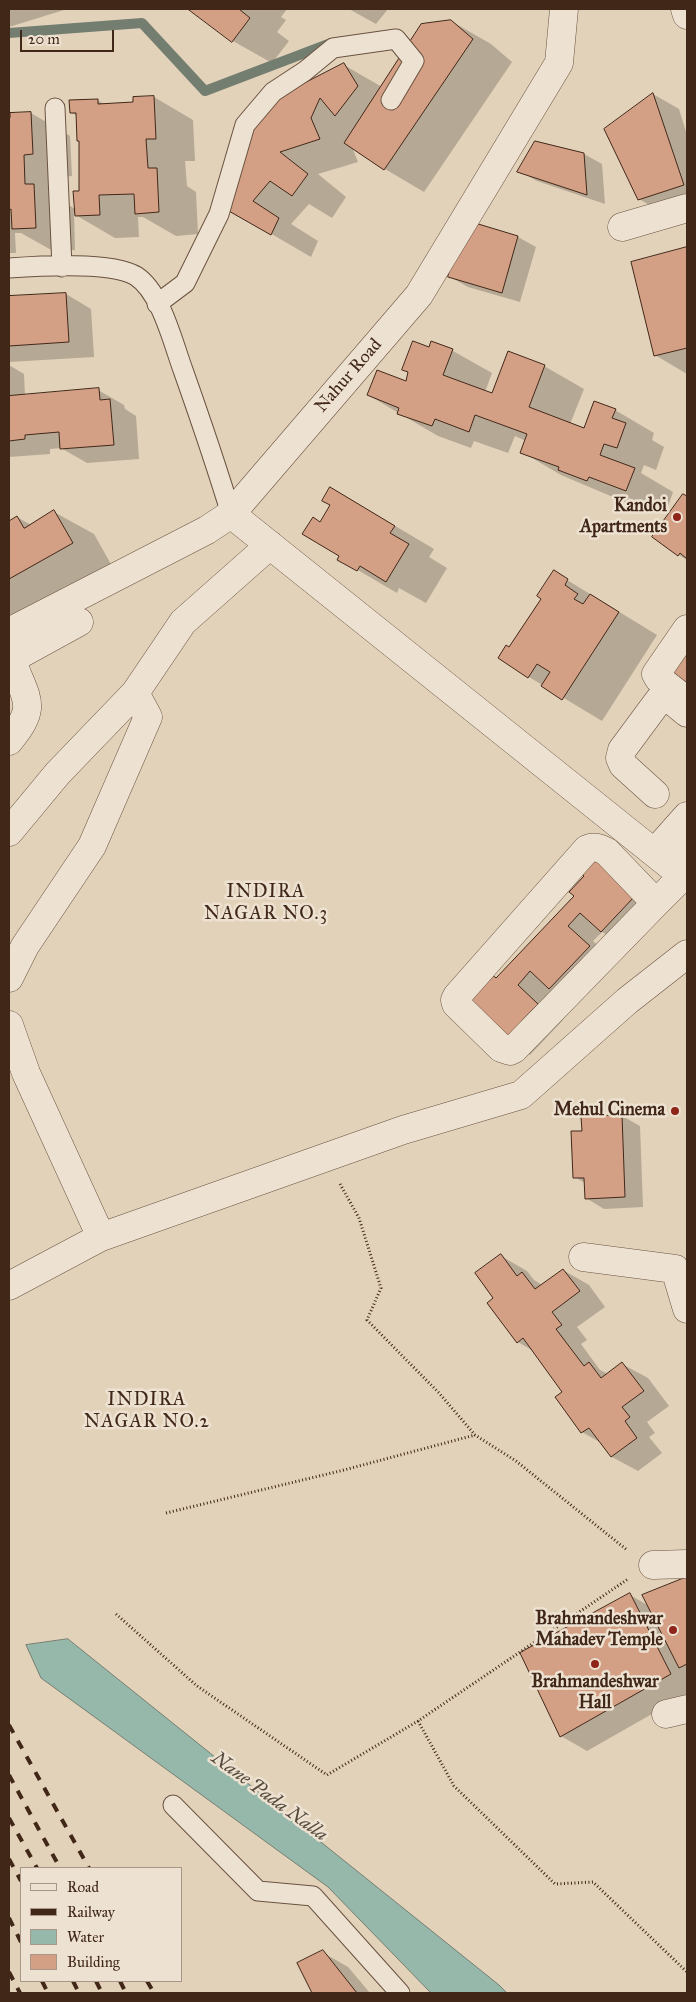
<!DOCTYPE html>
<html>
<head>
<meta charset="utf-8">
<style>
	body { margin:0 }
	#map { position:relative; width:696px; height:2002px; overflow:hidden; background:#e3d2ba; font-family:"IM FELL Great Primer",serif }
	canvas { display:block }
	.frame { position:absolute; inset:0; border:10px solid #412718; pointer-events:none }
	.legend { position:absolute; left:20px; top:1867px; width:162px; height:115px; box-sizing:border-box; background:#ede2d2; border:1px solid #a89788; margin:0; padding:6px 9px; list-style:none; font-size:15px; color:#412718 }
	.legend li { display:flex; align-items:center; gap:10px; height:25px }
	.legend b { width:25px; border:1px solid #a89788 }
	.scale { position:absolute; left:20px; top:30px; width:94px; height:22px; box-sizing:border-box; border:2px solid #412718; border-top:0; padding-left:6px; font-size:15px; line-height:18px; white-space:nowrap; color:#412718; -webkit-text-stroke:4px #ede2d2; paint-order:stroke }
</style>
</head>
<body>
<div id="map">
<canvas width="696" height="2002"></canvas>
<div class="frame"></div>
<ul class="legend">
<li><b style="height:6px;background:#ede2d2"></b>Road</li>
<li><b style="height:6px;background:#412718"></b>Railway</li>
<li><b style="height:14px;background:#96b8aa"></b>Water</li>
<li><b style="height:14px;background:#d4a085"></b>Building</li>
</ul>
<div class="scale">20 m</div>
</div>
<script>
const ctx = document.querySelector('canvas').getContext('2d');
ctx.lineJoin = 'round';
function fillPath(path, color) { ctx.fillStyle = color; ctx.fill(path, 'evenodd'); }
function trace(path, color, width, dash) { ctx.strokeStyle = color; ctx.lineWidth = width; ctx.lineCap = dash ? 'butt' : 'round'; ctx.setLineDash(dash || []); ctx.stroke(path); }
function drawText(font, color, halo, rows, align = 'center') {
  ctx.font = font + ' "IM FELL Great Primer",serif'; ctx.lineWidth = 5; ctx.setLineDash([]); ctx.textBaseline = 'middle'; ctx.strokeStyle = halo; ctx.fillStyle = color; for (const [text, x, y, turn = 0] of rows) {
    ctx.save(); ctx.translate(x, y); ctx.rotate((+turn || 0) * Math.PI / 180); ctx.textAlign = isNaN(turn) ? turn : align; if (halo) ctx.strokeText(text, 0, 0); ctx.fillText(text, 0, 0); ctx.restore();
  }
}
const water = new Path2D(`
	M 68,1639 L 499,1985 L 507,1993 L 431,1993 L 328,1887 L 41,1678 L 26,1645 Z`);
const shadow = new Path2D(`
	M 9,9 L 63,9 L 64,10 L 9,27 Z
	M 190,9 L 287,9 L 281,17 L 286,20 L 277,32 L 289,41 L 272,63 L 233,41 Z
	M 349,9 L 388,9 L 376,24 Z
	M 451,21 L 491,44 L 512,62 L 424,192 L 385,169 L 352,147 L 358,162 L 318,174 L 346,197 L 332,218 L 309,204 L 291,224 L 318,241 L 311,257 L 215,201 L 344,65 L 382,87 Z
	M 653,94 L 679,109 L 687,135 L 687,207 L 665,214 L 639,199 Z
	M 154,97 L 193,120 L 195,161 L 185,161 L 187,186 L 196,192 L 198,234 L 176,236 L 143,217 L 138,217 L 139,237 L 115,238 L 74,214 L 75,250 L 53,251 L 21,233 L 15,233 L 16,253 L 9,253 L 9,119 L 12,119 L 12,114 L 31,113 L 70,136 L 72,176 L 63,177 L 64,202 L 75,209 L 80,192 L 82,172 L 77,116 L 71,112 L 97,100 L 106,105 L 134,103 Z
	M 584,154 L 602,164 L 605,204 L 537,181 L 519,171 Z
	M 466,222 L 518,237 L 536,247 L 520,302 L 468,287 L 450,277 Z
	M 687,249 L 687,374 L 655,355 L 632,263 Z
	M 66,294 L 91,309 L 94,357 L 9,362 L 9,298 Z
	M 431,343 L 453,351 L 492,373 L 485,392 L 492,395 L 544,366 L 584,389 L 570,424 L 585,429 L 615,410 L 654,433 L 652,440 L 664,447 L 656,470 L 644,465 L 641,473 L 673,492 L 666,512 L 629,498 L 627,503 L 561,475 L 522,452 L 526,441 L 515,436 L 508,453 L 474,441 L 471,448 L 438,436 L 368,395 L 406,382 L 429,349 Z
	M 9,365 L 24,374 L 25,396 L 98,390 L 124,405 L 125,409 L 136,416 L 139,459 L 87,463 L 61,448 L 50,449 L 50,454 L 9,457 Z
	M 684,495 L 687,497 L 687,560 L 679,555 Z
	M 331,505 L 370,511 L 434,549 L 429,557 L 447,568 L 426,603 L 399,588 L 397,593 L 339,559 L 341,555 L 321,523 Z
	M 54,512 L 94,534 L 112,566 L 9,624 L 9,522 L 17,517 L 31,525 Z
	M 554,572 L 657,635 L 602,721 L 529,677 L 510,649 L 543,598 Z
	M 594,859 L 659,912 L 627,946 L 602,932 L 593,941 L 615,962 L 543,1001 L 563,1020 L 530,1055 L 504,1040 L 489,974 L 497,978 L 576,896 Z
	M 622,1116 L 640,1126 L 643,1207 L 604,1209 L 586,1198 L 585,1183 L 575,1177 L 583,1132 Z
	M 501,1256 L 527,1271 L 534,1280 L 542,1285 L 563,1270 L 589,1285 L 605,1307 L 577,1327 L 587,1340 L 581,1344 L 600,1370 L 608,1374 L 622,1364 L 648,1378 L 669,1406 L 647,1422 L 655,1433 L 649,1437 L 662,1453 L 638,1471 L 612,1457 L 603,1444 L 582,1432 L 557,1398 L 564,1392 L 535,1352 L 518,1342 L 495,1298 Z
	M 687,1578 L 687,1694 L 587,1751 L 561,1736 L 630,1595 L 649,1606 L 644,1596 Z
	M 322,1952 L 348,1967 L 370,1993 L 313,1993 L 298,1963 Z`);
const stream = new Path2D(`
	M 9,33 L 142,23 L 205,91 L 331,43`);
const building = new Path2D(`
	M 188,9 L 239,9 L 250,18 L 232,42 Z
	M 451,20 L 473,39 L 384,170 L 344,143 L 421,24 Z
	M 344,63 L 358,86 L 335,116 L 320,98 L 311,118 L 320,139 L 280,152 L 308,174 L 292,196 L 270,181 L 253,201 L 279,218 L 271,235 L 213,202 L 270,101 Z
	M 653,93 L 684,185 L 638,200 L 604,129 Z
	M 154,96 L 156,139 L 146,139 L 148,168 L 157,168 L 159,212 L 135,214 L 134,194 L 99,195 L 100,215 L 75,216 L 73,191 L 79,191 L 79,141 L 77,141 L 76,113 L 70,113 L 69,100 L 98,99 L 98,104 L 133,102 L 133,97 Z
	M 31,112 L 33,154 L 24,155 L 25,184 L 34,184 L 36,228 L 12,229 L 11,209 L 9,210 L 9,118 L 10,118 L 10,113 Z
	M 535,141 L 584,153 L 587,195 L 517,172 Z
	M 465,220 L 518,236 L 502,293 L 448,277 Z
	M 687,247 L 687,348 L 654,356 L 631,262 Z
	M 66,293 L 69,342 L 9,346 L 9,296 Z
	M 413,341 L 429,347 L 431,341 L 453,349 L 443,375 L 492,393 L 508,351 L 545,365 L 529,407 L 584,428 L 594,401 L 616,409 L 612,418 L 626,423 L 617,448 L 604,444 L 600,455 L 635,468 L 626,491 L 589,477 L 587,481 L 558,470 L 559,467 L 520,453 L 527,434 L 475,415 L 469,432 L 435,419 L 432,426 L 397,414 L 399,408 L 367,395 L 377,370 L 406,381 L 408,372 L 402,370 Z
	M 99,388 L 100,400 L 110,399 L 114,445 L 60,449 L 59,432 L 25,435 L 25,439 L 9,441 L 9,396 Z
	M 330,487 L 395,526 L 390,533 L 409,544 L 386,582 L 360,566 L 357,571 L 337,560 L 339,556 L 302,534 L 313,517 L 320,522 L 330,505 L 322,501 Z
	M 683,494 L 687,496 L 687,559 L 680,553 L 678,556 L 652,537 Z
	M 54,510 L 73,543 L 9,579 L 9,521 L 17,516 L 24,528 Z
	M 554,570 L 568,579 L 565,585 L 578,594 L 574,599 L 583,604 L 590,594 L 619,612 L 562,700 L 541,686 L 550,672 L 537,664 L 528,678 L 498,658 L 506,645 L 509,647 L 541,599 L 537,596 Z
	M 687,648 L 687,683 L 670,670 Z
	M 594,858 L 634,897 L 601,932 L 580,913 L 568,926 L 590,946 L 549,989 L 530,971 L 518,985 L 538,1004 L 503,1041 L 461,1001 L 489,972 L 496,978 L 574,896 L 569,892 L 584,876 L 580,873 Z
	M 622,1115 L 625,1197 L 585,1199 L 584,1178 L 573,1178 L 571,1131 L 582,1131 L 581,1117 Z
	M 501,1254 L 517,1276 L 522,1272 L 535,1289 L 563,1269 L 580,1291 L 552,1312 L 562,1325 L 556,1329 L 584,1366 L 589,1362 L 601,1378 L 622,1362 L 644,1391 L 622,1407 L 630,1417 L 625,1421 L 637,1438 L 611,1457 L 589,1428 L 581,1433 L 555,1397 L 562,1392 L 523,1338 L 517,1343 L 487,1303 L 493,1298 L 475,1273 Z
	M 687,1577 L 687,1664 L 679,1668 L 642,1595 Z
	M 630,1593 L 671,1674 L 560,1737 L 520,1653 Z
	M 323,1950 L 357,1993 L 312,1993 L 297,1963 Z`);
const path = new Path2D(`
	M 340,1184 L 359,1218 L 381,1288 L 367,1320 L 439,1393 L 475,1435 L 516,1461 L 627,1550
	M 166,1513 L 344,1470 L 475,1435
	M 116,1614 L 197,1686 L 327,1775 L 418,1721 L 628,1579
	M 418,1721 L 454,1786 L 555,1884 L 593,1882 L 687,1972`);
const service = new Path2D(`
	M 55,108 L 62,267
	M 9,268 C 38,266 112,261 136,276 C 161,292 173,343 183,370 C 200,418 216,465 231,514
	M 157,304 L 185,283 L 219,214 L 245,125 L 273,92 L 305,71 L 333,48 L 396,39 L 414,61 L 391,100
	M 173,1805 L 258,1891 L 313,1896 L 400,1993`);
const minor = new Path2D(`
	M 622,227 L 687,208
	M 231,514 L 687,879
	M 687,629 L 656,674 L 659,679 L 687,701
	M 9,632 L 207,530 L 231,514 L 419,295 L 559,63 L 564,9
	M 9,741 C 37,707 28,702 13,664 L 17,656 L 79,622
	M 655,794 L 623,765 L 620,758 L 622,750 L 659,700 L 664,697 L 670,699 L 687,713
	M 9,832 L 58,773 L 135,693
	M 655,852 L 687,816
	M 673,868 L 687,850
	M 656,903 L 607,852 C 600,848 595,846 587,849 L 457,996 L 455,1000 L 456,1004 L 501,1048 L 510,1051 L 514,1049 L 656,903 L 683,876
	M 9,978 L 25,946 L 92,846 L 148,717 L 135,693 L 183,622 L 270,545
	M 9,1025 L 26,1073 L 101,1237
	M 583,1257 L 675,1269 L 687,1309
	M 9,1286 L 101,1237 L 403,1130 L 521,1095 L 627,1001 L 687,954
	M 653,1565 L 687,1564
	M 666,1714 L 687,1709`);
const tertiary = new Path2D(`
	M 685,9 L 687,15`);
const rail = new Path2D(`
	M 9,1725 L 89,1868
	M 9,1775 L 60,1868
	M 9,1818 L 37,1868
	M 9,1859 L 21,1881
	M 9,1918 L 21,1942
	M 9,1972 L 20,1993
	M 42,1981 L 48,1993
	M 73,1981 L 79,1993
	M 96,1981 L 102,1993
	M 120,1981 L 126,1993
	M 147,1981 L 154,1993`);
const markers = [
	[677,517,5,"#8f2418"],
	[675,1111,5,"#8f2418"],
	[673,1630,5,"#8f2418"],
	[595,1664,5,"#8f2418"]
];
const streetNames = [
	["Nahur Road",349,376,-49]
];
const poiNames = [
	["Kandoi",667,507],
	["Apartments",667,528],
	["Mehul Cinema",665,1111],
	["Brahmandeshwar",663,1620],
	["Mahadev Temple",663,1641],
	["Brahmandeshwar",595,1683,"center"],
	["Hall",595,1704,"center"]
];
const neighbourhoodNames = [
	["INDIRA",266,892],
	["NAGAR NO.3",266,914],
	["INDIRA",147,1400],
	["NAGAR NO.2",147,1422]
];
const waterNames = [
	["Nane Pada Nalla",269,1797,36]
];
fillPath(water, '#96b8aa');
trace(water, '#747e70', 1);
fillPath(shadow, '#0003');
trace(stream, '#747e70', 10);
fillPath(building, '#d4a085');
trace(building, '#412718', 1);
trace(service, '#6a5240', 21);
trace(minor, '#6a5240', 29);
trace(tertiary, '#6a5240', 29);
trace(path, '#412718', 3, [1, 2.5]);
trace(service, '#ede2d2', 19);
trace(minor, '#ede2d2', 28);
trace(tertiary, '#ede2d2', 28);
trace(rail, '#412718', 4, [9, 9]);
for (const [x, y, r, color] of markers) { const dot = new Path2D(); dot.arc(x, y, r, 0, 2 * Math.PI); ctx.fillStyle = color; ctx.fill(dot); trace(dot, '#ede2d2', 2); }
drawText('18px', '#412718', '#ede2d2', streetNames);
drawText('bold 18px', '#412718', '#ede2d2', poiNames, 'right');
ctx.letterSpacing = '1px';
drawText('19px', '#412718', '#ede2d2', neighbourhoodNames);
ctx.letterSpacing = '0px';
drawText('italic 19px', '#564b3c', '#ede2d2', waterNames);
</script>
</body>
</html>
